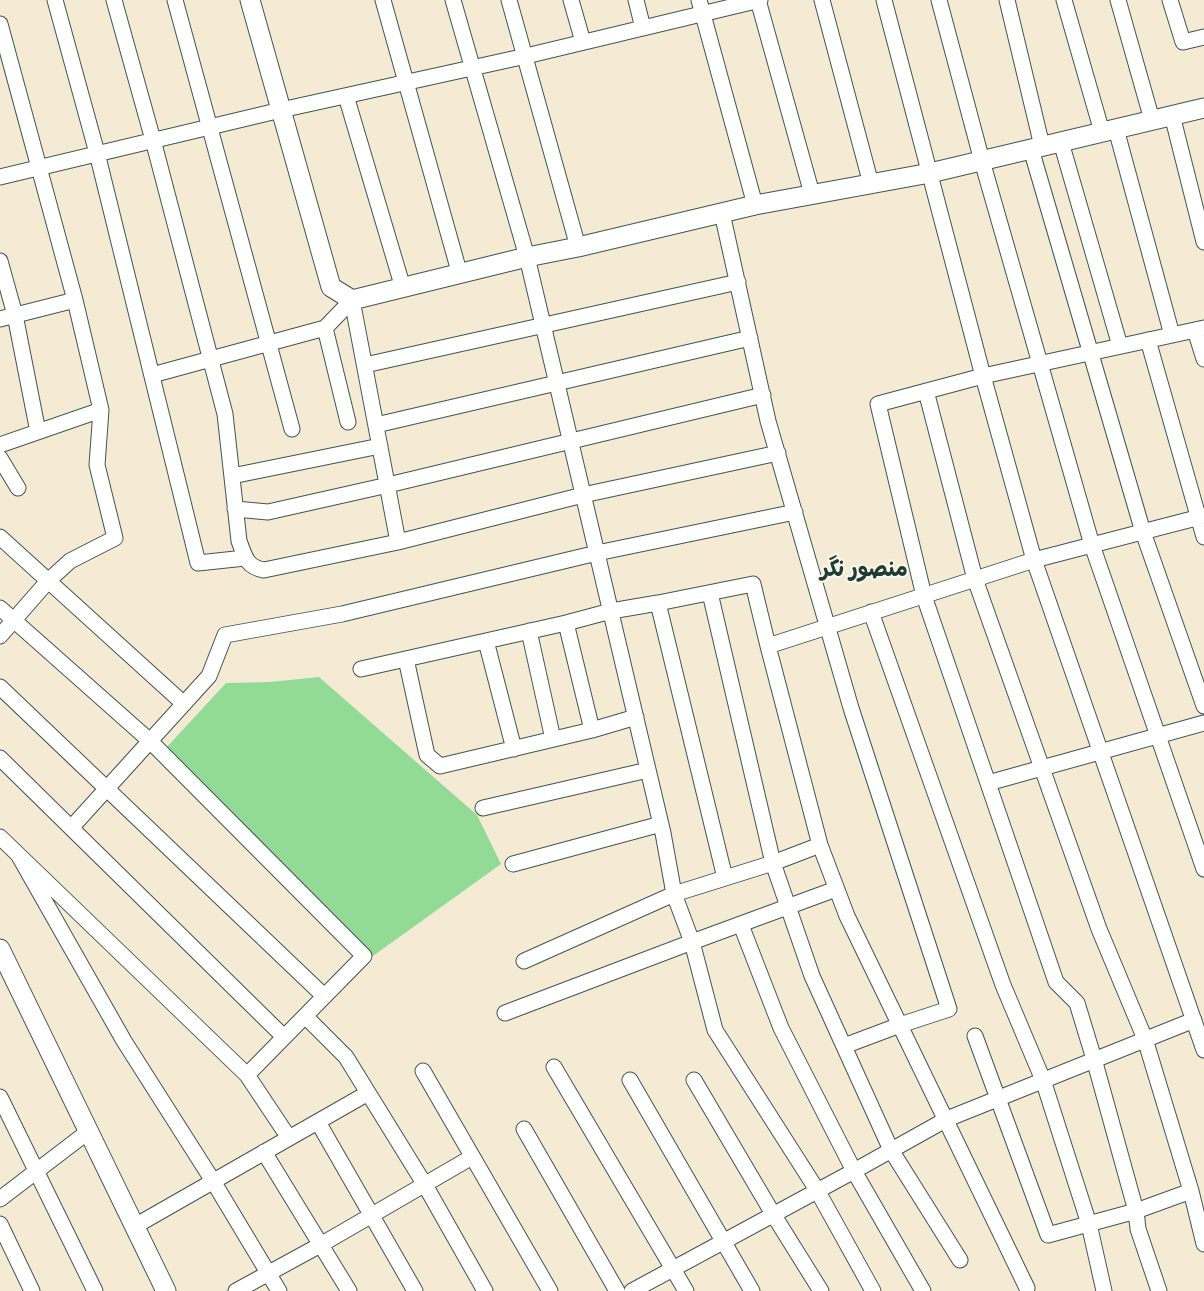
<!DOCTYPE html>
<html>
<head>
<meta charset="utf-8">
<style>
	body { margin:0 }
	canvas { display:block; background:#f5ebd5 }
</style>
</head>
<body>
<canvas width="1204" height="1291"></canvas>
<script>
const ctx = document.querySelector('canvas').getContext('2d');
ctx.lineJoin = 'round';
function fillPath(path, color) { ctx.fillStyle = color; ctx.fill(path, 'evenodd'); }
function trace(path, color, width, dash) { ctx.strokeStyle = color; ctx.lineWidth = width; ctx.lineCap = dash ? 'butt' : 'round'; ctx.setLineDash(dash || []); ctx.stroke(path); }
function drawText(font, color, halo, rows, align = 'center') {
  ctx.font = font + ' Dekko,"Playpen Sans Arabic",sans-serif'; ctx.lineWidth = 4; ctx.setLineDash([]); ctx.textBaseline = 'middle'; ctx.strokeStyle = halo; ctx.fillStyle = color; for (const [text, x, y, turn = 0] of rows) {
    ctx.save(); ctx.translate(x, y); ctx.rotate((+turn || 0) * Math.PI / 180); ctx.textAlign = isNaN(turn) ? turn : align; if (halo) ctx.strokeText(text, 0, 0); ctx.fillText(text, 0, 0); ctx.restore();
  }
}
const green = new Path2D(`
	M 319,677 L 477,815 L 501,864 L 373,956 L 166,748 L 226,683 L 270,682 Z`);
const minor = new Path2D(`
	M 55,0 L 97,153 L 198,563 L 245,558
	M 114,0 L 153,140 L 225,414 L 239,541 C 245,556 246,567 264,570 L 398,542
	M 175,0 L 292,429
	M 383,0 L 460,275
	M 453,0 L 527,257 L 663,833 L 674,894 L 692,942 L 715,1030 L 817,1190 L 873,1291
	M 509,0 L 578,247
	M 571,0 L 583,42
	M 636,0 L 643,28
	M 699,0 L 755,205
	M 758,0 L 812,194
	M 822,0 L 871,184
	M 884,0 L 983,376 L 1034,560 L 1204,1050
	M 939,0 L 982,161 L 1092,545 L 1204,869
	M 1007,0 L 1042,146
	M 1064,0 L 1102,132
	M 1118,0 L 1152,120
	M 1170,0 L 1183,42 L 1204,37
	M 0,24 L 75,300 L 101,410 L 97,465 L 115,538 L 70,561 L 48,581 L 0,636
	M 346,96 L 403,288
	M 1172,115 L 1204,242
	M 1116,129 L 1172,335
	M 1061,142 L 1120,346
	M 1031,149 L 1143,532 L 1204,706
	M 0,177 L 281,110 L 526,56 L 760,0
	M 722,213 L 768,421 L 851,708 L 949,1009 L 900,1025 L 844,1046
	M 0,261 L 15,315 L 38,432
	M 352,300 L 398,542 L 583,495 L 778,453
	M 0,319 L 75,300
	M 325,328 L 348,422
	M 1195,330 L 1204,359
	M 1148,340 L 1204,537
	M 365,365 L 738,282
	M 152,375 L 325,328 L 352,300
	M 926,391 L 975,579 L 1099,929 L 1145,1039 L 1191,1191 L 1204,1244
	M 376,425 L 750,338
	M 0,445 L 101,410
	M 0,458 L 18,488
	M 232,476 L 380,446
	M 235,509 L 268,512 L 388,485 L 763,395
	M 0,537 L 184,704
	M 710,593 L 773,863 L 812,976 L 891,1150 L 960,1260
	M 658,603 L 725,878
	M 0,608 L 150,741 L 364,956 L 247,1075
	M 871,612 L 1003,985 L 1043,1080 L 1089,1224 L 1104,1291
	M 566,623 L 592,730
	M 529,631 L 553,739
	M 486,641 L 514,749
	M 406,659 L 427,755 L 440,766 L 592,730 L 636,717
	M 361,669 L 566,623 L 611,611 L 658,603 L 753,584 L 768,646
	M 0,687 L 324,996
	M 0,758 L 284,1037
	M 988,783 L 1204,723
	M 483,808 L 648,770
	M 71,828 L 209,676 L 225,635 L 342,614 L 597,553 L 795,512
	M 0,837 L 247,1075 L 289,1138
	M 19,856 L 124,1041 L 213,1181 L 279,1291
	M 513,864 L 661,824
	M 741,925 L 781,1028 L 854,1171 L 923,1291
	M 524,961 L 674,894 L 773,863 L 820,845
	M 505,1013 L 692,942 L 836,889
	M 305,1016 L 346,1057 L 425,1185 L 485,1291
	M 975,1036 L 1048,1235 L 1136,1211 L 1191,1191
	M 554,1067 L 686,1291
	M 423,1071 L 550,1291
	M 630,1080 L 752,1291
	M 694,1080 L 773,1214 L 821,1291
	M 0,1097 L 95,1291
	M 318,1122 L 415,1291
	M 524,1129 L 617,1291
	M 264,1152 L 349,1291
	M 0,1199 L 89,1131
	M 0,1224 L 32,1291
	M 135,1226 L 368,1093
	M 1027,1288 L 847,916 L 820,845 L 768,646 L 1034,560 L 1204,516
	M 236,1291 L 322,1244 L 472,1157
	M 632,1291 L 854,1171 L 947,1119 L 1194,1020
	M 1159,1291 L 1138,1229 L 1136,1211 L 1094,1059 L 1077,1003 L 1056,982 L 924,596 L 878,404 L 983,376 L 1204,328`);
const tertiary = new Path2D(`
	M 250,0 L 331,287 L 352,300 L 527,257 L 578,247 L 755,205 L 930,173 L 1204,108
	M 0,949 L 166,1291`);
const districtNames = [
	["منصور نگر",864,573]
];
fillPath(green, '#92db96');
trace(minor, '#3f574c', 17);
trace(tertiary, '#3f574c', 21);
trace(minor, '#fff', 15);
trace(tertiary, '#fff', 19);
drawText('bold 22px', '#1f3d34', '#fbf7ec', districtNames);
</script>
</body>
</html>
